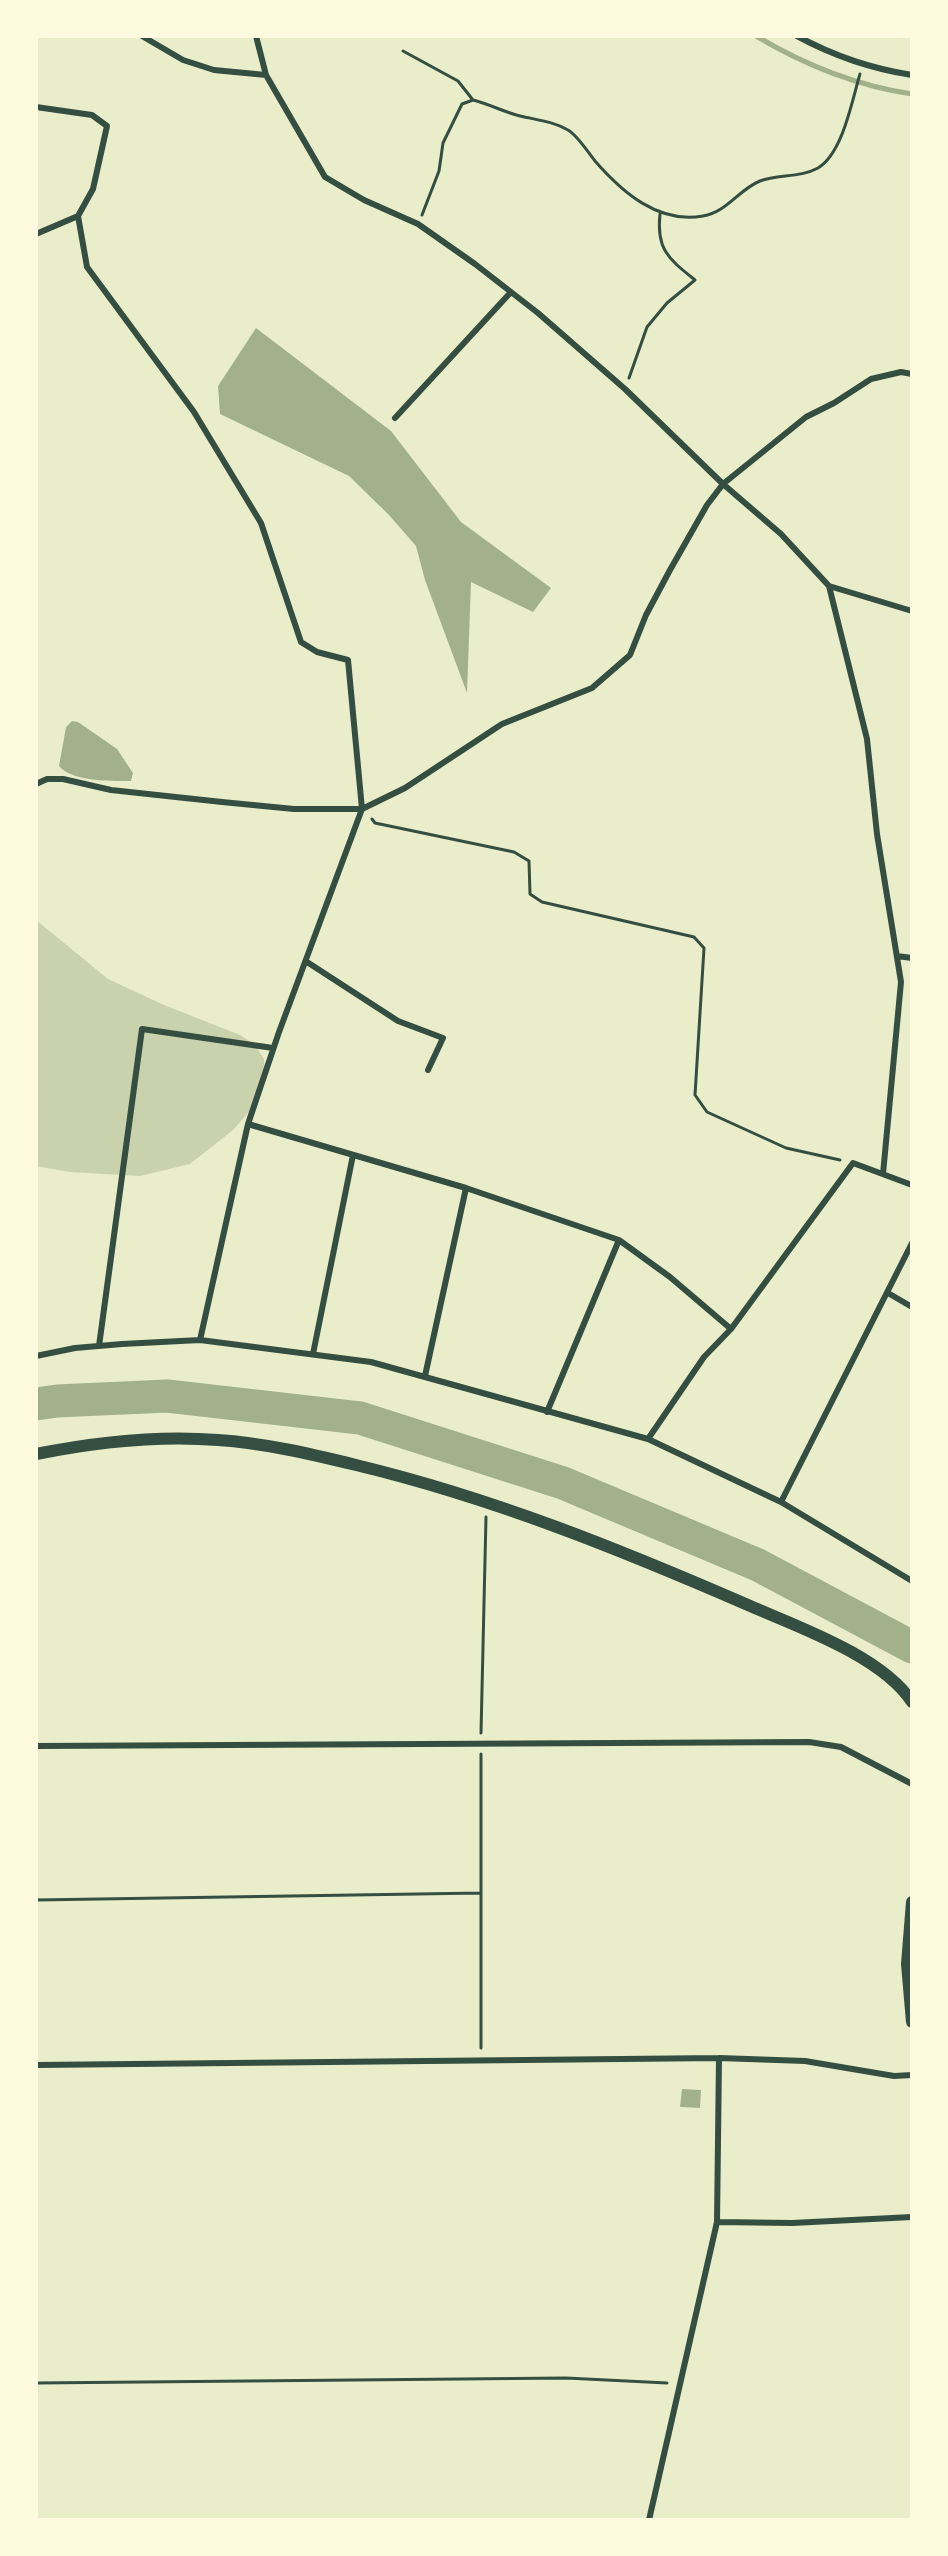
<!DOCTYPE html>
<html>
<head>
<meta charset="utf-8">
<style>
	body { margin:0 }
	#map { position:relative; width:948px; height:2556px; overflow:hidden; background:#e9edc9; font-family:"Sofia Sans Condensed",sans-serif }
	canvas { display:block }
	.frame { position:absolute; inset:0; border:38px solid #fefae0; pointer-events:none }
</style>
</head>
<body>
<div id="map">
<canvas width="948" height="2556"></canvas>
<div class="frame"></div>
</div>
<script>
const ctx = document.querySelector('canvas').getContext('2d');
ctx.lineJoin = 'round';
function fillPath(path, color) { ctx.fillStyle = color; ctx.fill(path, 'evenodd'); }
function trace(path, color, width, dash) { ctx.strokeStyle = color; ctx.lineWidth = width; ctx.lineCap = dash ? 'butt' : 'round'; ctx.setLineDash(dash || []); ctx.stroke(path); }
const green = new Path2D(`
	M 36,920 L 108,979 L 164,1005 L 240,1035 L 254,1044 L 264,1059 L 265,1074 L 256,1104 L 233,1130 L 190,1164 L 140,1176 L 69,1172 L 36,1166 Z`);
const water = new Path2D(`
	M 256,328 L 391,431 L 461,522 L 551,588 L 533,612 L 471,582 L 467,693 L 425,580 L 416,546 L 389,515 L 349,476 L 220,414 L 218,386 Z
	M 72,721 L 78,722 L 117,749 L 133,773 L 131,781 C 112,781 72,782 59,766 L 66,727 Z
	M 682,2089 L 701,2090 L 700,2108 L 680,2107 Z`);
const stream = new Path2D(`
	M 756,36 C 803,64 858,86 912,94`);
const river = new Path2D(`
	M 36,1404 L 57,1401 L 167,1396 L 360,1418 L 563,1483 L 758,1565 L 912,1647`);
const path = new Path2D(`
	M 403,51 L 458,81 L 473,100
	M 422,215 L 439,171 L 443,143 L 462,104 L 473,100 C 489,104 504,112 520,116 C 537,120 552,121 568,130 C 578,136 587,151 595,161 C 622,192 658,224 703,216 C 727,212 738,190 760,181 C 778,174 800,178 818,168 C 843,153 852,100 860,74
	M 629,378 L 647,327 L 667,303 L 695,280 C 669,259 656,250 660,214
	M 372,819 L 375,823 L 514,852 L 529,861 L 530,894 L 542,902 L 694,937 L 704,948 L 695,1095 L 707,1112 L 786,1148 L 840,1160
	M 481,1733 L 486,1517
	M 36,1900 L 481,1893
	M 481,2048 L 481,1754
	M 36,2383 L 566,2378 L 667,2383`);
const minor = new Path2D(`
	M 142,36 L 183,60 L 214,70 L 266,75
	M 256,36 L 266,75 L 325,177 L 364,200 L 418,224 L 475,264 L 538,313 L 625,389 L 723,484 L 781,534 L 829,586 L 867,739 L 877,834 L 901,982 L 883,1174
	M 797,36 C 832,55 873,69 912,75
	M 36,107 L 92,115 L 107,126 L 93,189 L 78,216 L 87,267 L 194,412 L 261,523 L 301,642 L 317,652 L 348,660 L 362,809 L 279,1032 L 248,1124 L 200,1340
	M 36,234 L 78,216
	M 395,418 L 511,292
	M 829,586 L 912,611
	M 36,784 L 47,779 L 63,779 L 111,790 L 222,802 L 294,809 L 362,809 L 405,788 L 502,724 L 592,688 L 630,655 L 646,615 L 670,570 L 707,505 L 723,484 L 806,417 L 834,403 L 871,379 L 901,372 L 912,374
	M 897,956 L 912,958
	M 307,962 L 398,1021 L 443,1038 L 428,1070
	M 248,1124 L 466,1188 L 619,1240 L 670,1277 L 731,1329
	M 888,1293 L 912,1307
	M 99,1346 L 142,1029 L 273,1048
	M 313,1354 L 353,1155
	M 36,1356 L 75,1348 L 122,1344 L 200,1340 L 371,1362 L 648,1439 L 781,1502 L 912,1581
	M 425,1376 L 466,1188
	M 547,1412 L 619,1240
	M 648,1439 L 704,1357 L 731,1329 L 853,1163 L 912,1185
	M 781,1502 L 912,1243
	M 36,1746 L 809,1742 L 841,1747 L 912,1784
	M 36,2065 L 719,2058 L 805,2061 L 894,2076 L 912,2075
	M 717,2222 L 792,2223 L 912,2217
	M 649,2520 L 717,2222 L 719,2058`);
const secondary = new Path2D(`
	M 36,1454 C 96,1442 157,1435 218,1440 C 264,1443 311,1454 356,1465 C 493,1498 619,1549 748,1605 C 798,1627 882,1656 912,1702
	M 912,1902 L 907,1964 L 912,2022`);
fillPath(green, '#cad2ad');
fillPath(water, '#a3b18a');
trace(stream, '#a3b18a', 5);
trace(river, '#a3b18a', 33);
trace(path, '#344e41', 3);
trace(minor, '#344e41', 6);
trace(secondary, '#344e41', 12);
</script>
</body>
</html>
